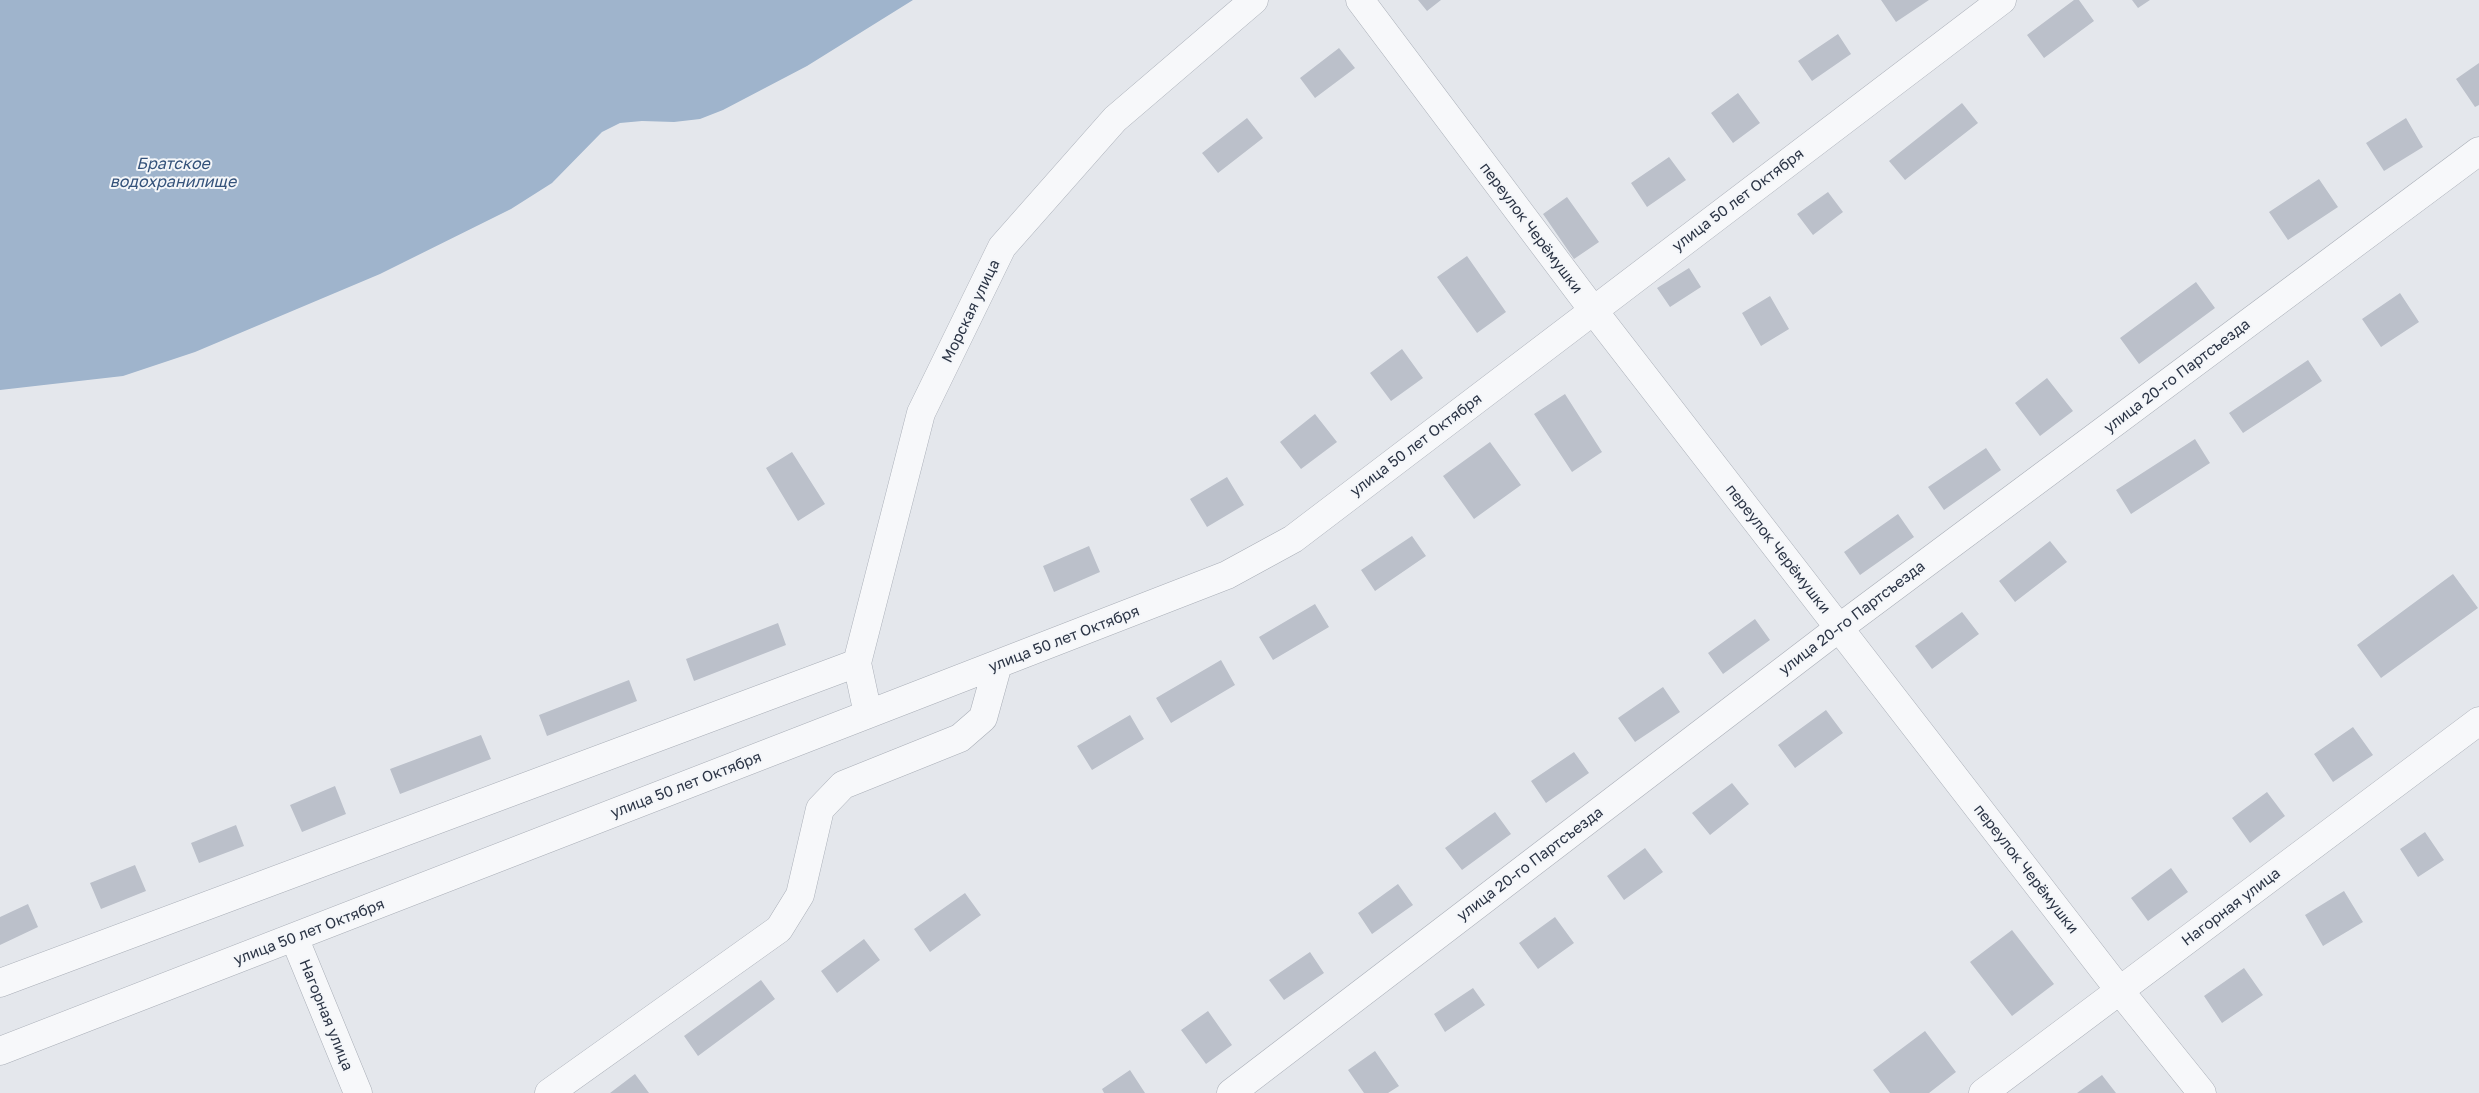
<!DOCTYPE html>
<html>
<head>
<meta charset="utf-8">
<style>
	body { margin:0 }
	canvas { display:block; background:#e4e7ec }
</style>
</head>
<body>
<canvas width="2479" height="1093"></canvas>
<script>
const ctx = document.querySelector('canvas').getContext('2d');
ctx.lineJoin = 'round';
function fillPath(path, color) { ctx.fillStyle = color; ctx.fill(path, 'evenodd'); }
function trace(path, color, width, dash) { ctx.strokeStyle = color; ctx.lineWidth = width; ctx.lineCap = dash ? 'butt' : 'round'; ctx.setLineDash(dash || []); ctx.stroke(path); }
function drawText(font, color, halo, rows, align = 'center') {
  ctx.font = font + ' "Golos Text",sans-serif'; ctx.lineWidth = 4; ctx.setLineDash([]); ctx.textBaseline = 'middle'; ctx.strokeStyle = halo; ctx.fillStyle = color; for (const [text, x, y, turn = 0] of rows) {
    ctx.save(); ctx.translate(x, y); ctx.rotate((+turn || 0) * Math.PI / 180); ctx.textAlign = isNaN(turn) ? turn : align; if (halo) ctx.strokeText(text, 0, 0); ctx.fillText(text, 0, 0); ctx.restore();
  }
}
const water = new Path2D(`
	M 0,0 L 913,0 L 807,66 L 723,110 L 700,119 L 674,122 L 642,121 L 620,123 L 602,132 L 552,183 L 511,209 L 380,274 L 195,352 L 123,376 L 0,390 Z`);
const building = new Path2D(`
	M 1418,0 L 1441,0 L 1427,11 Z
	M 1881,0 L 1929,0 L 1896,22 Z
	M 2074,0 L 2079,0 L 2094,21 L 2044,58 L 2027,35 Z
	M 2132,0 L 2150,0 L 2138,8 Z
	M 1838,34 L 1851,54 L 1812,81 L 1798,61 Z
	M 1339,48 L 1355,68 L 1315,98 L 1300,78 Z
	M 2479,63 L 2479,105 L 2475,107 L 2456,79 Z
	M 1738,93 L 1760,123 L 1733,143 L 1711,113 Z
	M 1962,103 L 1978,123 L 1905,180 L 1889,161 Z
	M 1247,118 L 1263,138 L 1218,173 L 1202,153 Z
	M 2406,118 L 2423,147 L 2384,171 L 2366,143 Z
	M 1669,157 L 1686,180 L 1647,207 L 1631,183 Z
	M 2319,179 L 2338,207 L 2288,240 L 2269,212 Z
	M 1828,192 L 1843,212 L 1813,235 L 1797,214 Z
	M 1567,197 L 1599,242 L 1574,259 L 1543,214 Z
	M 1467,256 L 1506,312 L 1477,333 L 1437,277 Z
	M 1689,268 L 1701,287 L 1670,307 L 1657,288 Z
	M 2196,282 L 2215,308 L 2139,364 L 2120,338 Z
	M 2400,293 L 2419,322 L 2381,347 L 2362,319 Z
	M 1770,296 L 1789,329 L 1761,346 L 1742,313 Z
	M 1402,349 L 1423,378 L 1391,401 L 1370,373 Z
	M 2308,360 L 2322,381 L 2243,433 L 2229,413 Z
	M 2047,378 L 2073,411 L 2040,436 L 2015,403 Z
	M 1565,394 L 1602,452 L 1572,472 L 1534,414 Z
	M 1315,414 L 1337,442 L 1301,469 L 1280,442 Z
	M 2195,439 L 2210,463 L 2131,514 L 2116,490 Z
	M 1490,442 L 1521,485 L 1474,519 L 1443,476 Z
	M 1986,448 L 2001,470 L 1944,510 L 1928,487 Z
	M 792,452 L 825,504 L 798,521 L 766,468 Z
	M 1227,477 L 1244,505 L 1207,527 L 1190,499 Z
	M 1898,514 L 1914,537 L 1860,575 L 1844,552 Z
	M 1412,536 L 1426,556 L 1375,591 L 1361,570 Z
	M 2050,541 L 2067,562 L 2015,602 L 1999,581 Z
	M 1089,546 L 1100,572 L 1054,592 L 1043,566 Z
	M 2453,574 L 2478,608 L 2381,678 L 2357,645 Z
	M 1315,604 L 1329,627 L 1273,660 L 1259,637 Z
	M 1962,612 L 1979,634 L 1932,669 L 1915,646 Z
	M 1755,619 L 1770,640 L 1723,674 L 1708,653 Z
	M 778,623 L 786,645 L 694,681 L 686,659 Z
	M 1221,660 L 1235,685 L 1171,723 L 1156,698 Z
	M 629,680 L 637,701 L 547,736 L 539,715 Z
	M 1663,687 L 1680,712 L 1635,742 L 1618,718 Z
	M 1826,710 L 1843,733 L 1795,768 L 1778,745 Z
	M 1130,715 L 1144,739 L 1092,770 L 1077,746 Z
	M 2353,727 L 2373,755 L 2333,782 L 2314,754 Z
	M 481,735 L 491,759 L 400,794 L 390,769 Z
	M 1574,752 L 1589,773 L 1546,803 L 1531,781 Z
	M 1732,783 L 1749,804 L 1710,835 L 1692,813 Z
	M 335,786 L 346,814 L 302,832 L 290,805 Z
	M 2267,792 L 2285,816 L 2250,843 L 2232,818 Z
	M 1495,812 L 1511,834 L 1462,870 L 1445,848 Z
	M 236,825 L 244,846 L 199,863 L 191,843 Z
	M 2425,832 L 2444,860 L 2418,877 L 2400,849 Z
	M 1645,848 L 1663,872 L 1624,900 L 1607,876 Z
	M 135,865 L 146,891 L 101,909 L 90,883 Z
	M 2171,868 L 2188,892 L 2148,921 L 2131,898 Z
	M 1398,884 L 1413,905 L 1372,934 L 1358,913 Z
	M 2344,891 L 2363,922 L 2323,946 L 2305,915 Z
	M 965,893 L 981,915 L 930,952 L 914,929 Z
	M 28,904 L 38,927 L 0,945 L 0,917 Z
	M 1555,917 L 1574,943 L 1538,969 L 1519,943 Z
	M 2012,930 L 2054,984 L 2012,1016 L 1970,962 Z
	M 864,939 L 880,960 L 837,993 L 821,971 Z
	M 1310,952 L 1324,973 L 1284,1000 L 1269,980 Z
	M 2244,968 L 2263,995 L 2222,1023 L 2204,996 Z
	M 761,980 L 775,999 L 698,1056 L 684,1036 Z
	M 1473,988 L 1485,1005 L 1445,1032 L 1434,1014 Z
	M 1208,1011 L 1232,1045 L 1206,1064 L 1181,1030 Z
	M 1925,1031 L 1956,1072 L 1929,1093 L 1890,1093 L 1873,1070 Z
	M 1375,1051 L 1399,1086 L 1388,1093 L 1364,1093 L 1348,1070 Z
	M 1130,1070 L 1145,1093 L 1104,1093 L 1102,1089 Z
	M 635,1074 L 649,1093 L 610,1093 Z
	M 2102,1075 L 2116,1093 L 2077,1093 Z`);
const minor = new Path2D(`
	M 1360,0 L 1593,310 L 2120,991 L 2202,1093
	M 868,714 L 857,663 L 921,413 L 1002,247 L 1115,119 L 1254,0
	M 294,937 L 358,1093
	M 0,983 L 857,663
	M 0,1051 L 1227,575 L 1293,539 L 2002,0
	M 549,1093 L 779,929 L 800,895 L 820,809 L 843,785 L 960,738 L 983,718 L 998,664
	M 1231,1093 L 1839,628 L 2479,151
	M 1983,1093 L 2479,721`);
const streetNames = [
	["улица 50 лет Октября",1738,200,-37],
	["переулок Черёмушки",1531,228,53],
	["Морская улица",971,311,-64],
	["улица 20-го Партсъезда",2177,376,-37],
	["улица 50 лет Октября",1416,445,-37],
	["переулок Черёмушки",1778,549,52],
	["улица 20-го Партсъезда",1852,618,-37],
	["улица 50 лет Октября",1064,639,-21],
	["улица 50 лет Октября",686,785,-21],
	["улица 20-го Партсъезда",1530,864,-37],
	["переулок Черёмушки",2026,869,52],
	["Нагорная улица",2231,907,-37],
	["улица 50 лет Октября",309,932,-21],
	["Нагорная улица",326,1015,68]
];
const waterNames = [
	["Братское",173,164],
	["водохранилище",173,182]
];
fillPath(water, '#9fb4cc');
fillPath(building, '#bbc0ca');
trace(minor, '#a9aeb7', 29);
trace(minor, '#f7f8fa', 28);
drawText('15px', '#2b3445', '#f4f6f9', streetNames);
drawText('italic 16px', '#34527a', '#f4f6f9', waterNames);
</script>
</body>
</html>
